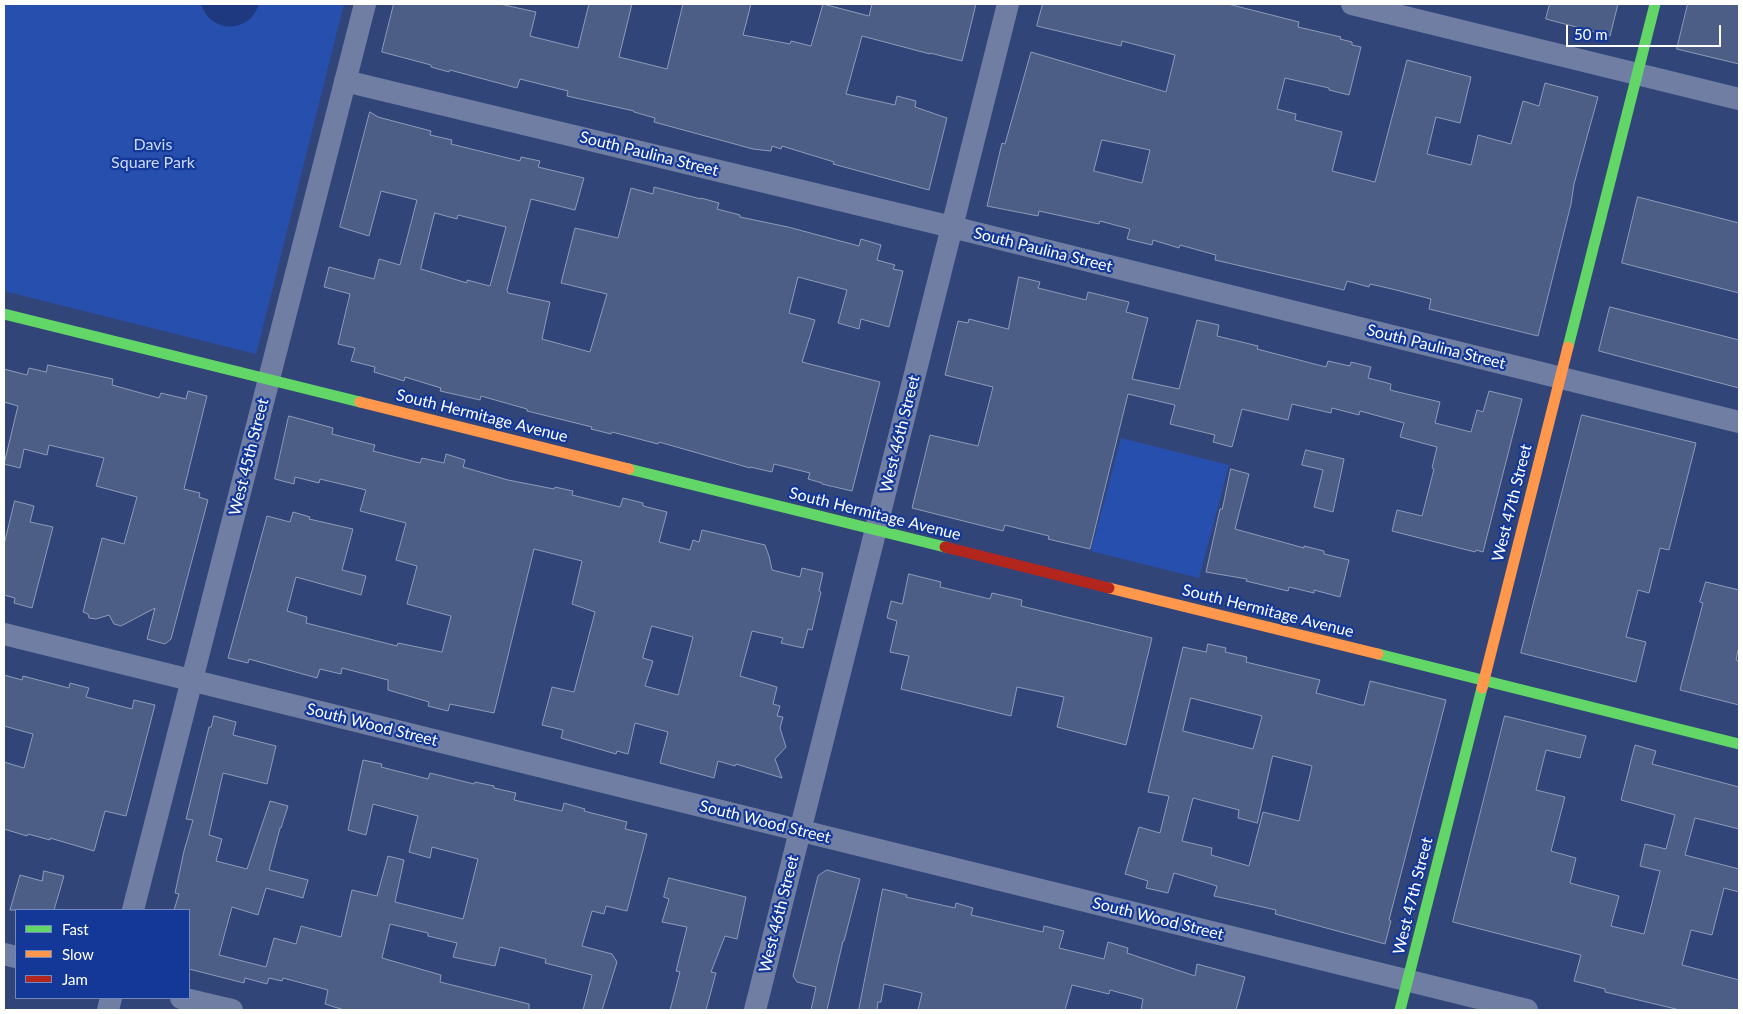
<!DOCTYPE html>
<html>
<head>
<meta charset="utf-8">
<style>
	body { margin:0 }
	#map { position:relative; width:1743px; height:1014px; overflow:hidden; background:#314579; font-family:Lato,sans-serif }
	canvas { display:block }
	.frame { position:absolute; inset:0; border:5px solid #fff; pointer-events:none }
	.legend { position:absolute; left:15px; top:909px; width:175px; height:90px; box-sizing:border-box; background:#133897; border:1px solid #7188c1; margin:0; padding:6px 9px; list-style:none; font-size:15px; color:#fff }
	.legend li { display:flex; align-items:center; gap:10px; height:25px }
	.legend b { width:25px; border:1px solid #7188c1 }
	.scale { position:absolute; left:1566px; top:25px; width:155px; height:22px; box-sizing:border-box; border:2px solid #fff; border-top:0; padding-left:6px; font-size:15px; line-height:18px; white-space:nowrap; color:#fff; -webkit-text-stroke:4px #133897; paint-order:stroke }
</style>
</head>
<body>
<div id="map">
<canvas width="1743" height="1014"></canvas>
<div class="frame"></div>
<ul class="legend">
<li><b style="height:6px;background:#63d668"></b>Fast</li>
<li><b style="height:6px;background:#ff974d"></b>Slow</li>
<li><b style="height:6px;background:#b3261e"></b>Jam</li>
</ul>
<div class="scale">50 m</div>
</div>
<script>
const ctx = document.querySelector('canvas').getContext('2d');
ctx.lineJoin = 'round';
function fillPath(path, color) { ctx.fillStyle = color; ctx.fill(path, 'evenodd'); }
function trace(path, color, width, dash) { ctx.strokeStyle = color; ctx.lineWidth = width; ctx.lineCap = dash ? 'butt' : 'round'; ctx.setLineDash(dash || []); ctx.stroke(path); }
function drawText(font, color, halo, rows, align = 'center') {
  ctx.font = font + ' Lato,sans-serif'; ctx.lineWidth = 4.5; ctx.setLineDash([]); ctx.textBaseline = 'middle'; ctx.strokeStyle = halo; ctx.fillStyle = color; for (const [text, x, y, turn = 0] of rows) {
    ctx.save(); ctx.translate(x, y); ctx.rotate((+turn || 0) * Math.PI / 180); ctx.textAlign = isNaN(turn) ? turn : align; if (halo) ctx.strokeText(text, 0, 0); ctx.fillText(text, 0, 0); ctx.restore();
  }
}
const green = new Path2D(`
	M 4,4 L 344,4 L 256,354 L 4,291 Z
	M 1121,438 L 1229,465 L 1199,578 L 1091,551 Z`);
const water = new Path2D(`
	M 201,4 L 259,4 C 250,34 210,34 201,4 Z`);
const building = new Path2D(`
	M 394,4 L 500,4 L 536,12 L 530,36 L 578,48 L 589,4 L 632,4 L 619,57 L 667,69 L 683,4 L 751,4 L 743,35 L 790,44 L 791,41 L 811,46 L 823,4 L 869,16 L 872,4 L 976,4 L 962,61 L 930,53 L 930,54 L 862,36 L 846,94 L 895,105 L 897,96 L 916,101 L 915,107 L 947,118 L 929,190 L 833,164 L 834,162 L 782,146 L 781,149 L 772,146 L 771,151 L 753,149 L 654,122 L 655,118 L 634,112 L 634,111 L 567,96 L 568,91 L 520,79 L 517,88 L 450,70 L 449,72 L 431,67 L 431,65 L 382,52 Z
	M 1043,4 L 1228,4 L 1299,22 L 1298,27 L 1341,37 L 1340,39 L 1352,42 L 1352,45 L 1361,47 L 1349,95 L 1329,90 L 1329,88 L 1285,78 L 1277,109 L 1296,114 L 1295,120 L 1342,132 L 1332,171 L 1375,182 L 1407,60 L 1471,77 L 1460,123 L 1436,117 L 1427,154 L 1471,165 L 1478,135 L 1511,144 L 1523,101 L 1539,106 L 1545,83 L 1598,97 L 1574,184 L 1571,204 L 1538,336 L 1429,309 L 1431,299 L 1392,289 L 1370,284 L 1369,287 L 1347,281 L 1344,290 L 1215,260 L 1216,255 L 1180,245 L 1179,248 L 1153,240 L 1152,245 L 1127,239 L 1130,229 L 1100,221 L 1099,224 L 1039,211 L 1038,216 L 987,206 L 1002,143 L 1005,144 L 1031,52 L 1166,92 L 1175,55 L 1122,41 L 1121,46 L 1037,26 ZM 1102,140 L 1150,150 L 1142,183 L 1094,171 Z
	M 1550,4 L 1618,4 L 1610,36 L 1546,19 Z
	M 1688,4 L 1739,4 L 1739,64 L 1677,49 Z
	M 370,112 L 378,117 L 431,131 L 430,135 L 452,140 L 451,144 L 520,161 L 521,157 L 540,161 L 538,167 L 584,178 L 575,210 L 531,199 L 507,290 L 508,293 L 550,302 L 542,339 L 590,352 L 607,294 L 561,283 L 575,228 L 618,238 L 631,188 L 653,194 L 654,187 L 701,199 L 701,198 L 719,203 L 717,209 L 740,215 L 740,217 L 788,227 L 859,246 L 861,239 L 881,245 L 877,260 L 895,265 L 893,269 L 903,271 L 889,327 L 861,319 L 859,329 L 838,323 L 847,290 L 798,277 L 789,313 L 815,320 L 802,362 L 880,382 L 852,491 L 822,484 L 822,483 L 808,479 L 810,473 L 774,464 L 772,472 L 750,467 L 750,468 L 659,442 L 658,444 L 612,432 L 611,434 L 591,429 L 592,427 L 527,411 L 527,409 L 481,396 L 480,400 L 440,391 L 441,388 L 405,377 L 404,381 L 374,372 L 375,367 L 351,361 L 355,348 L 338,344 L 350,294 L 324,287 L 329,267 L 374,279 L 379,259 L 400,265 L 417,200 L 381,191 L 369,236 L 340,227 ZM 435,213 L 457,219 L 458,215 L 506,227 L 490,286 L 467,280 L 467,283 L 421,269 Z
	M 1638,197 L 1739,223 L 1739,293 L 1622,263 Z
	M 1019,277 L 1040,282 L 1038,288 L 1086,300 L 1088,292 L 1129,302 L 1126,312 L 1148,318 L 1132,379 L 1179,389 L 1197,320 L 1219,325 L 1217,336 L 1258,346 L 1257,349 L 1326,367 L 1328,361 L 1350,366 L 1351,362 L 1371,367 L 1368,378 L 1391,384 L 1390,390 L 1440,402 L 1435,423 L 1471,432 L 1477,410 L 1483,412 L 1489,391 L 1522,399 L 1483,552 L 1476,550 L 1475,552 L 1392,531 L 1397,510 L 1422,516 L 1434,469 L 1432,468 L 1437,447 L 1400,437 L 1404,423 L 1360,411 L 1359,415 L 1332,408 L 1331,413 L 1292,404 L 1288,420 L 1242,409 L 1232,447 L 1213,442 L 1215,435 L 1170,424 L 1175,405 L 1128,394 L 1090,549 L 1048,539 L 1049,536 L 1005,525 L 1003,531 L 912,508 L 930,435 L 978,446 L 993,387 L 945,375 L 958,321 L 968,323 L 969,319 L 1008,329 Z
	M 1610,307 L 1739,340 L 1739,388 L 1599,351 Z
	M 48,365 L 113,379 L 112,385 L 159,398 L 161,393 L 186,399 L 188,391 L 207,396 L 184,489 L 200,493 L 199,497 L 208,500 L 171,639 L 165,644 L 147,639 L 155,608 L 121,626 L 114,624 L 109,615 L 96,619 L 89,618 L 88,614 L 83,612 L 102,538 L 124,544 L 137,497 L 96,486 L 104,458 L 49,445 L 47,455 L 24,449 L 20,468 L 4,464 L 18,406 L 4,402 L 4,369 L 27,375 L 29,368 L 46,372 Z
	M 1582,415 L 1696,443 L 1669,550 L 1660,548 L 1649,593 L 1638,590 L 1626,637 L 1646,642 L 1636,682 L 1521,653 Z
	M 289,416 L 333,428 L 332,434 L 375,445 L 373,451 L 420,463 L 422,458 L 444,463 L 446,454 L 465,460 L 463,467 L 508,480 L 554,489 L 555,487 L 573,491 L 572,495 L 620,507 L 623,498 L 643,503 L 643,506 L 667,512 L 659,542 L 690,550 L 693,540 L 699,542 L 702,530 L 765,545 L 769,556 L 772,570 L 800,577 L 802,568 L 823,573 L 819,591 L 821,592 L 812,630 L 808,629 L 803,648 L 781,643 L 783,638 L 752,631 L 740,676 L 777,687 L 773,704 L 780,706 L 777,716 L 783,717 L 780,728 L 786,747 L 775,759 L 782,778 L 736,764 L 735,766 L 718,761 L 714,778 L 660,763 L 668,732 L 635,723 L 628,754 L 617,751 L 616,754 L 561,738 L 563,730 L 542,725 L 552,687 L 574,692 L 595,612 L 572,604 L 582,561 L 534,549 L 494,713 L 450,704 L 448,711 L 428,706 L 429,702 L 388,690 L 388,680 L 342,668 L 341,674 L 320,669 L 317,678 L 249,659 L 248,663 L 228,658 L 267,516 L 290,522 L 293,512 L 310,517 L 309,519 L 353,529 L 342,570 L 366,576 L 361,595 L 296,577 L 287,611 L 307,617 L 306,623 L 397,646 L 398,643 L 442,652 L 451,616 L 407,604 L 417,566 L 396,560 L 406,523 L 360,511 L 366,490 L 320,479 L 319,483 L 295,477 L 294,484 L 275,479 ZM 652,626 L 693,637 L 678,695 L 645,686 L 653,661 L 643,658 Z
	M 1306,450 L 1344,459 L 1333,512 L 1314,507 L 1323,470 L 1302,465 Z
	M 1231,469 L 1249,474 L 1235,529 L 1304,548 L 1304,546 L 1324,551 L 1324,554 L 1349,560 L 1340,597 L 1314,590 L 1314,593 L 1289,587 L 1288,591 L 1246,581 L 1247,579 L 1206,572 L 1220,509 L 1222,509 Z
	M 15,501 L 34,506 L 30,522 L 53,527 L 32,608 L 14,603 L 15,598 L 4,595 L 4,545 Z
	M 909,574 L 941,582 L 940,587 L 990,599 L 992,593 L 1022,600 L 1021,606 L 1152,638 L 1126,745 L 1057,727 L 1064,697 L 1017,687 L 1011,716 L 901,689 L 909,656 L 890,652 L 897,621 L 887,618 L 891,601 L 902,604 Z
	M 1706,582 L 1739,590 L 1739,646 L 1736,660 L 1739,661 L 1739,705 L 1680,690 L 1703,603 L 1700,602 Z
	M 1208,644 L 1226,648 L 1225,652 L 1247,657 L 1246,662 L 1320,680 L 1316,693 L 1361,705 L 1364,705 L 1370,681 L 1446,700 L 1389,920 L 1391,921 L 1385,944 L 1275,914 L 1276,910 L 1214,896 L 1217,886 L 1174,873 L 1168,893 L 1146,888 L 1148,881 L 1125,874 L 1139,827 L 1160,833 L 1169,796 L 1148,792 L 1183,647 L 1206,652 ZM 1191,698 L 1262,716 L 1253,749 L 1183,731 ZM 1273,756 L 1312,766 L 1299,821 L 1263,812 L 1249,866 L 1211,855 L 1212,848 L 1182,841 L 1193,798 L 1239,810 L 1238,818 L 1257,823 Z
	M 4,675 L 22,680 L 23,676 L 69,688 L 70,683 L 89,688 L 86,697 L 132,709 L 134,700 L 155,705 L 126,816 L 105,811 L 94,851 L 50,838 L 50,840 L 28,834 L 27,836 L 4,829 L 4,762 L 24,768 L 33,734 L 4,726 Z
	M 214,716 L 236,722 L 233,735 L 276,746 L 267,784 L 223,773 L 209,835 L 222,839 L 216,861 L 247,869 L 270,801 L 288,806 L 281,828 L 280,828 L 269,870 L 308,880 L 303,898 L 266,888 L 258,915 L 232,907 L 219,955 L 266,967 L 274,938 L 296,944 L 301,926 L 341,937 L 352,890 L 377,896 L 388,856 L 404,860 L 395,902 L 463,919 L 478,859 L 432,847 L 430,858 L 409,852 L 418,816 L 373,804 L 366,835 L 348,830 L 363,760 L 382,764 L 381,767 L 428,779 L 430,773 L 474,784 L 475,782 L 494,786 L 494,788 L 516,793 L 514,800 L 562,811 L 564,803 L 585,809 L 584,811 L 627,822 L 625,829 L 647,834 L 627,911 L 606,906 L 604,914 L 592,911 L 582,946 L 612,954 L 617,962 L 602,1010 L 583,1010 L 592,975 L 545,963 L 546,959 L 500,947 L 495,966 L 453,957 L 457,943 L 428,936 L 428,933 L 390,924 L 382,958 L 441,975 L 440,982 L 529,1004 L 529,1010 L 344,1010 L 325,1004 L 328,990 L 283,978 L 282,981 L 269,978 L 267,984 L 245,978 L 244,983 L 189,969 L 189,910 L 174,910 L 179,894 L 175,893 L 184,851 L 193,820 L 186,819 L 209,727 L 211,727 Z
	M 1505,716 L 1586,736 L 1580,758 L 1546,750 L 1536,790 L 1565,797 L 1551,851 L 1576,858 L 1570,883 L 1619,896 L 1611,926 L 1644,934 L 1660,871 L 1640,866 L 1645,844 L 1666,849 L 1675,815 L 1621,800 L 1635,745 L 1656,751 L 1652,764 L 1739,787 L 1739,829 L 1695,818 L 1685,855 L 1739,869 L 1739,892 L 1724,888 L 1712,935 L 1691,930 L 1682,965 L 1739,980 L 1739,1010 L 1680,1010 L 1605,992 L 1605,989 L 1574,981 L 1581,955 L 1453,922 Z
	M 827,870 L 860,879 L 844,941 L 843,941 L 827,1010 L 811,1010 L 816,987 L 797,982 L 793,976 L 818,876 Z
	M 44,871 L 64,876 L 54,910 L 10,910 L 20,875 L 42,881 Z
	M 669,878 L 746,897 L 737,939 L 725,936 L 711,972 L 716,973 L 706,1010 L 670,1010 L 680,972 L 676,971 L 687,927 L 662,922 L 669,899 L 664,897 Z
	M 883,889 L 907,895 L 906,897 L 955,908 L 956,903 L 973,908 L 971,915 L 1043,932 L 1044,926 L 1064,931 L 1059,948 L 1104,959 L 1108,942 L 1128,948 L 1127,953 L 1195,976 L 1197,964 L 1245,977 L 1236,1010 L 1141,1010 L 1143,999 L 1110,990 L 1109,994 L 1072,985 L 1065,1010 L 918,1010 L 922,993 L 884,984 L 881,1002 L 878,1002 L 877,1010 L 859,1010 Z`);
const street = new Path2D(`
	M 1352,4 L 1739,99
	M 345,81 L 952,227 L 1739,422
	M 4,634 L 1527,1010
	M 133,910 L 365,4
	M 4,954 L 16,957
	M 181,998 L 232,1010
	M 108,1010 L 111,998
	M 755,1010 L 1008,4`);
const fast = new Path2D(`
	M 4,314 L 360,402
	M 1568,347 L 1655,4
	M 629,469 L 945,547
	M 1378,654 L 1739,744
	M 1400,1010 L 1482,688`);
const slow = new Path2D(`
	M 360,402 L 629,469
	M 1109,588 L 1378,654
	M 1482,688 L 1568,347`);
const jam = new Path2D(`
	M 945,547 L 1109,588`);
const parkNames = [
	["Davis",153,145],
	["Square Park",153,163]
];
const streetNames = [
	["South Paulina Street",649,154,14],
	["South Paulina Street",1043,250,14],
	["South Paulina Street",1436,347,14],
	["South Hermitage Avenue",482,416,14],
	["West 46th Street",900,434,-76],
	["West 45th Street",249,457,-76],
	["West 47th Street",1512,503,-76],
	["South Hermitage Avenue",875,514,14],
	["South Hermitage Avenue",1268,611,14],
	["South Wood Street",372,725,14],
	["South Wood Street",765,822,14],
	["West 47th Street",1413,896,-76],
	["West 46th Street",779,914,-76],
	["South Wood Street",1158,919,14]
];
fillPath(green, '#274fae');
fillPath(water, '#1e397f');
fillPath(building, '#4c5d86');
trace(building, '#8f9bb9', 1);
trace(street, '#707ea4', 22);
trace(fast, '#63d668', 11);
trace(slow, '#ff974d', 11);
trace(jam, '#b3261e', 11);
drawText('16px', '#ccdafd', '#133897', parkNames);
drawText('16px', '#fff', '#133897', streetNames);
</script>
</body>
</html>
